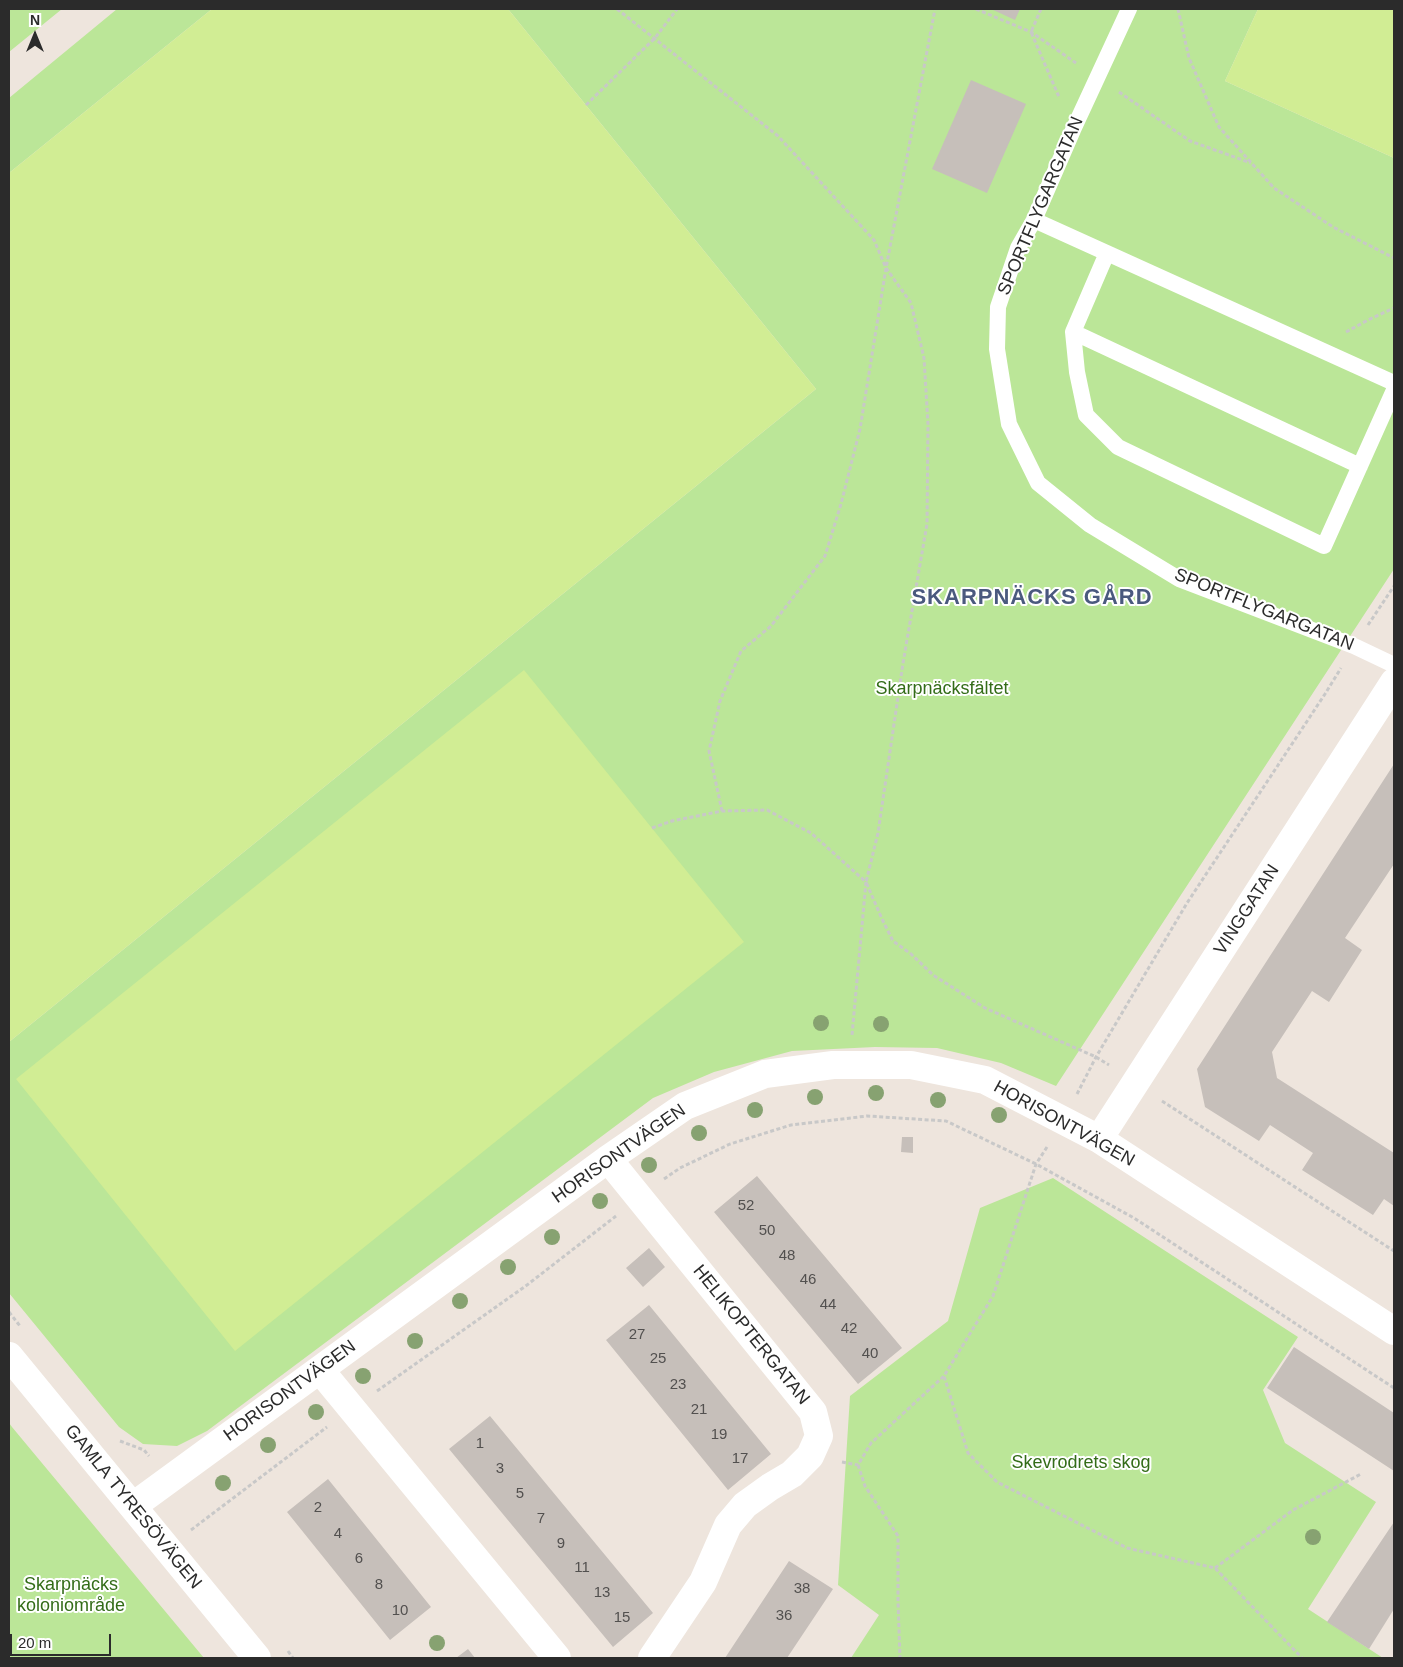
<!DOCTYPE html>
<html>
<head>
<meta charset="utf-8">
<style>
	body { margin:0 }
	#map { position:relative; width:1403px; height:1667px; overflow:hidden; background:#eee5dd; font-family:Arial,sans-serif }
	canvas { display:block }
	.frame { position:absolute; inset:0; border:10px solid #2b2b2b; pointer-events:none }
	.north { position:absolute; left:10px; top:10px; width:50px; height:50px; -webkit-text-stroke:4px #fff; paint-order:stroke; rotate:0deg; font-size:14px; font-weight:700; line-height:20px; text-align:center; color:#2b2b2b }
	.north::after { content:''; display:block; margin:auto; width:18px; height:22px; background:#2b2b2b; clip-path:polygon(50% 0,100% 100%,50% 72%,0 100%) }
	.scale { position:absolute; left:10px; top:1634px; width:101px; height:22px; box-sizing:border-box; border:2px solid #2b2b2b; border-top:0; padding-left:6px; font-size:15px; line-height:18px; white-space:nowrap; color:#2b2b2b; -webkit-text-stroke:4px #fff; paint-order:stroke }
</style>
</head>
<body>
<div id="map">
<canvas width="1403" height="1667"></canvas>
<div class="frame"></div>
<div class="north">N</div>
<div class="scale">20 m</div>
</div>
<script>
const ctx = document.querySelector('canvas').getContext('2d');
ctx.lineJoin = 'round';
function fillPath(path, color) { ctx.fillStyle = color; ctx.fill(path, 'evenodd'); }
function trace(path, color, width, dash) { ctx.strokeStyle = color; ctx.lineWidth = width; ctx.lineCap = dash ? 'butt' : 'round'; ctx.setLineDash(dash || []); ctx.stroke(path); }
function drawText(font, color, halo, rows, align = 'center') {
  ctx.font = font + ' Arial,sans-serif'; ctx.lineWidth = 4; ctx.setLineDash([]); ctx.textBaseline = 'middle'; ctx.strokeStyle = halo; ctx.fillStyle = color; for (const [text, x, y, turn = 0] of rows) {
    ctx.save(); ctx.translate(x, y); ctx.rotate((+turn || 0) * Math.PI / 180); ctx.textAlign = isNaN(turn) ? turn : align; if (halo) ctx.strokeText(text, 0, 0); ctx.fillText(text, 0, 0); ctx.restore();
  }
}
const green = new Path2D(`
	M 9,9 L 62,9 L 9,52 Z
	M 117,9 L 212,9 L 9,173 L 9,98 Z
	M 508,9 L 1258,9 L 1225,81 L 1394,158 L 1394,569 L 1056,1086 L 1001,1063 L 937,1048 L 875,1047 L 792,1051 L 714,1072 L 653,1098 L 207,1431 L 177,1446 L 143,1444 L 119,1427 L 9,1293 L 9,1042 L 816,389 Z
	M 1053,1178 L 1298,1337 L 1263,1390 L 1285,1443 L 1376,1502 L 1308,1609 L 1383,1658 L 851,1658 L 879,1615 L 838,1585 L 850,1396 L 948,1321 L 980,1208 Z
	M 9,1423 L 12,1427 L 204,1658 L 9,1658 Z`);
const pitch = new Path2D(`
	M 212,9 L 508,9 L 816,389 L 9,1042 L 9,173 Z
	M 1258,9 L 1394,9 L 1394,158 L 1225,81 Z
	M 524,670 L 744,942 L 235,1351 L 16,1079 Z`);
const building = new Path2D(`
	M 991,9 L 1020,9 L 1015,20 Z
	M 971,80 L 1026,104 L 987,193 L 932,169 Z
	M 1394,764 L 1394,864 L 1345,938 L 1362,950 L 1329,1002 L 1312,991 L 1272,1052 L 1277,1078 L 1394,1153 L 1394,1206 L 1384,1199 L 1373,1215 L 1302,1170 L 1313,1153 L 1270,1125 L 1259,1141 L 1205,1107 L 1197,1069 Z
	M 902,1137 L 913,1137 L 913,1153 L 901,1152 Z
	M 757,1176 L 902,1348 L 858,1384 L 714,1212 Z
	M 649,1248 L 665,1267 L 643,1287 L 626,1268 Z
	M 649,1305 L 771,1454 L 728,1490 L 606,1340 Z
	M 1294,1347 L 1394,1413 L 1394,1471 L 1267,1388 Z
	M 490,1416 L 653,1613 L 613,1647 L 449,1449 Z
	M 328,1479 L 431,1607 L 390,1640 L 287,1512 Z
	M 1394,1522 L 1394,1609 L 1369,1649 L 1327,1622 Z
	M 789,1561 L 833,1589 L 787,1658 L 725,1658 Z
	M 468,1649 L 475,1658 L 456,1658 Z`);
const path = new Path2D(`
	M 617,9 L 778,136 L 874,240 L 886,268 L 911,303 L 924,358 L 928,424 L 927,524 L 903,663 L 878,833 L 866,882 L 882,919 L 893,941 L 911,954 L 933,975 L 985,1008 L 1096,1057 L 1109,1065
	M 976,9 L 1031,32 L 1076,63
	M 1041,9 L 1031,32 L 1059,97
	M 1178,9 L 1189,58 L 1219,127 L 1274,188 L 1333,227 L 1394,258
	M 1119,92 L 1190,141 L 1251,163
	M 586,105 L 655,38 L 677,9
	M 1346,332 L 1368,320 L 1394,308
	M 1368,625 L 1394,586
	M 722,811 L 709,751 L 720,701 L 741,651 L 771,626 L 825,556 L 841,504 L 860,429 L 886,268 L 935,9
	M 652,828 L 672,821 L 722,811 L 767,810 L 811,833 L 866,882 L 852,1035
	M 1077,1094 L 1096,1057 L 1187,903 L 1325,694 L 1341,668
	M 1162,1101 L 1394,1251
	M 1047,1147 L 1036,1164 L 993,1296 L 944,1376 L 968,1453 L 997,1482 L 1127,1548 L 1215,1568 L 1302,1658
	M 664,1179 L 680,1168 L 730,1144 L 791,1125 L 867,1116 L 946,1121 L 1036,1164 L 1134,1218 L 1394,1388
	M 9,1312 L 20,1326
	M 377,1391 L 527,1285 L 616,1216
	M 120,1441 L 144,1450 L 149,1456
	M 842,1462 L 858,1465 L 871,1443 L 944,1376
	M 858,1465 L 865,1486 L 898,1536 L 898,1601 L 900,1658
	M 191,1530 L 327,1427
	M 1215,1568 L 1293,1510 L 1361,1474
	M 288,1651 L 293,1658`);
const service = new Path2D(`
	M 1129,9 L 1073,130 L 1034,220 L 1018,248 L 998,307 L 997,349 L 1009,424 L 1038,483 L 1090,525 L 1179,579 L 1354,646 L 1394,665
	M 1034,220 L 1394,383
	M 1107,253 L 1073,332 L 1077,372 L 1086,415 L 1118,447 L 1324,546 L 1394,390
	M 1073,332 L 1360,466`);
const minor = new Path2D(`
	M 1099,1139 L 1394,682
	M 608,1159 L 813,1412 L 819,1436 L 810,1456 L 792,1474 L 770,1487 L 745,1505 L 728,1525 L 703,1582 L 652,1658
	M 320,1370 L 557,1658
	M 133,1506 L 608,1159 L 685,1106 L 765,1074 L 833,1065 L 911,1065 L 985,1080 L 1099,1139 L 1394,1331`);
const tertiary = new Path2D(`
	M 9,1356 L 257,1658`);
const trees = [
	[821,1023],
	[881,1024],
	[876,1093],
	[815,1097],
	[938,1100],
	[755,1110],
	[999,1115],
	[699,1133],
	[649,1165],
	[600,1201],
	[552,1237],
	[508,1267],
	[460,1301],
	[415,1341],
	[363,1376],
	[316,1412],
	[268,1445],
	[223,1483],
	[1313,1537],
	[437,1643]
];
const numberNames = [
	["52",746,1206],
	["50",767,1231],
	["48",787,1256],
	["46",808,1280],
	["44",828,1305],
	["42",849,1329],
	["27",637,1335],
	["40",870,1354],
	["25",658,1359],
	["23",678,1385],
	["21",699,1410],
	["19",719,1435],
	["1",480,1444],
	["17",740,1459],
	["3",500,1469],
	["5",520,1494],
	["2",318,1508],
	["7",541,1519],
	["4",338,1534],
	["9",561,1544],
	["6",359,1559],
	["11",582,1568],
	["8",379,1585],
	["38",802,1589],
	["13",602,1593],
	["10",400,1611],
	["36",784,1616],
	["15",622,1618]
];
const streetNames = [
	["SPORTFLYGARGATAN",1041,206,-67],
	["SPORTFLYGARGATAN",1264,610,22],
	["VINGGATAN",1247,910,-57],
	["HORISONTVÄGEN",1064,1124,29],
	["HORISONTVÄGEN",619,1154,-35],
	["HELIKOPTERGATAN",751,1335,51],
	["HORISONTVÄGEN",290,1391,-36],
	["GAMLA TYRESÖVÄGEN",133,1507,51]
];
const parkNames = [
	["Skarpnäcksfältet",942,689],
	["Skevrodrets skog",1081,1463],
	["Skarpnäcks",71,1585],
	["koloniområde",71,1606]
];
const districtNames = [
	["SKARPNÄCKS GÅRD",1032,598]
];
fillPath(green, '#bbe698');
fillPath(pitch, '#d1ed94');
fillPath(building, '#c6bfba');
trace(path, '#c8c8c8', 3, [4, 2.5]);
trace(service, '#fff', 16);
trace(minor, '#fff', 28);
trace(tertiary, '#fff', 28);
ctx.fillStyle = '#87a271';
for (const [x, y] of trees) { ctx.beginPath(); ctx.arc(x, y, 8, 0, 2 * Math.PI); ctx.fill(); }
drawText('15px', '#52504f', null, numberNames);
drawText('18px', '#2b2b2b', '#fff', streetNames);
drawText('18px', '#336c18', '#fff', parkNames);
ctx.letterSpacing = '1px';
drawText('bold 22px', '#4a597e', '#fff', districtNames);
ctx.letterSpacing = '0px';
</script>
</body>
</html>
